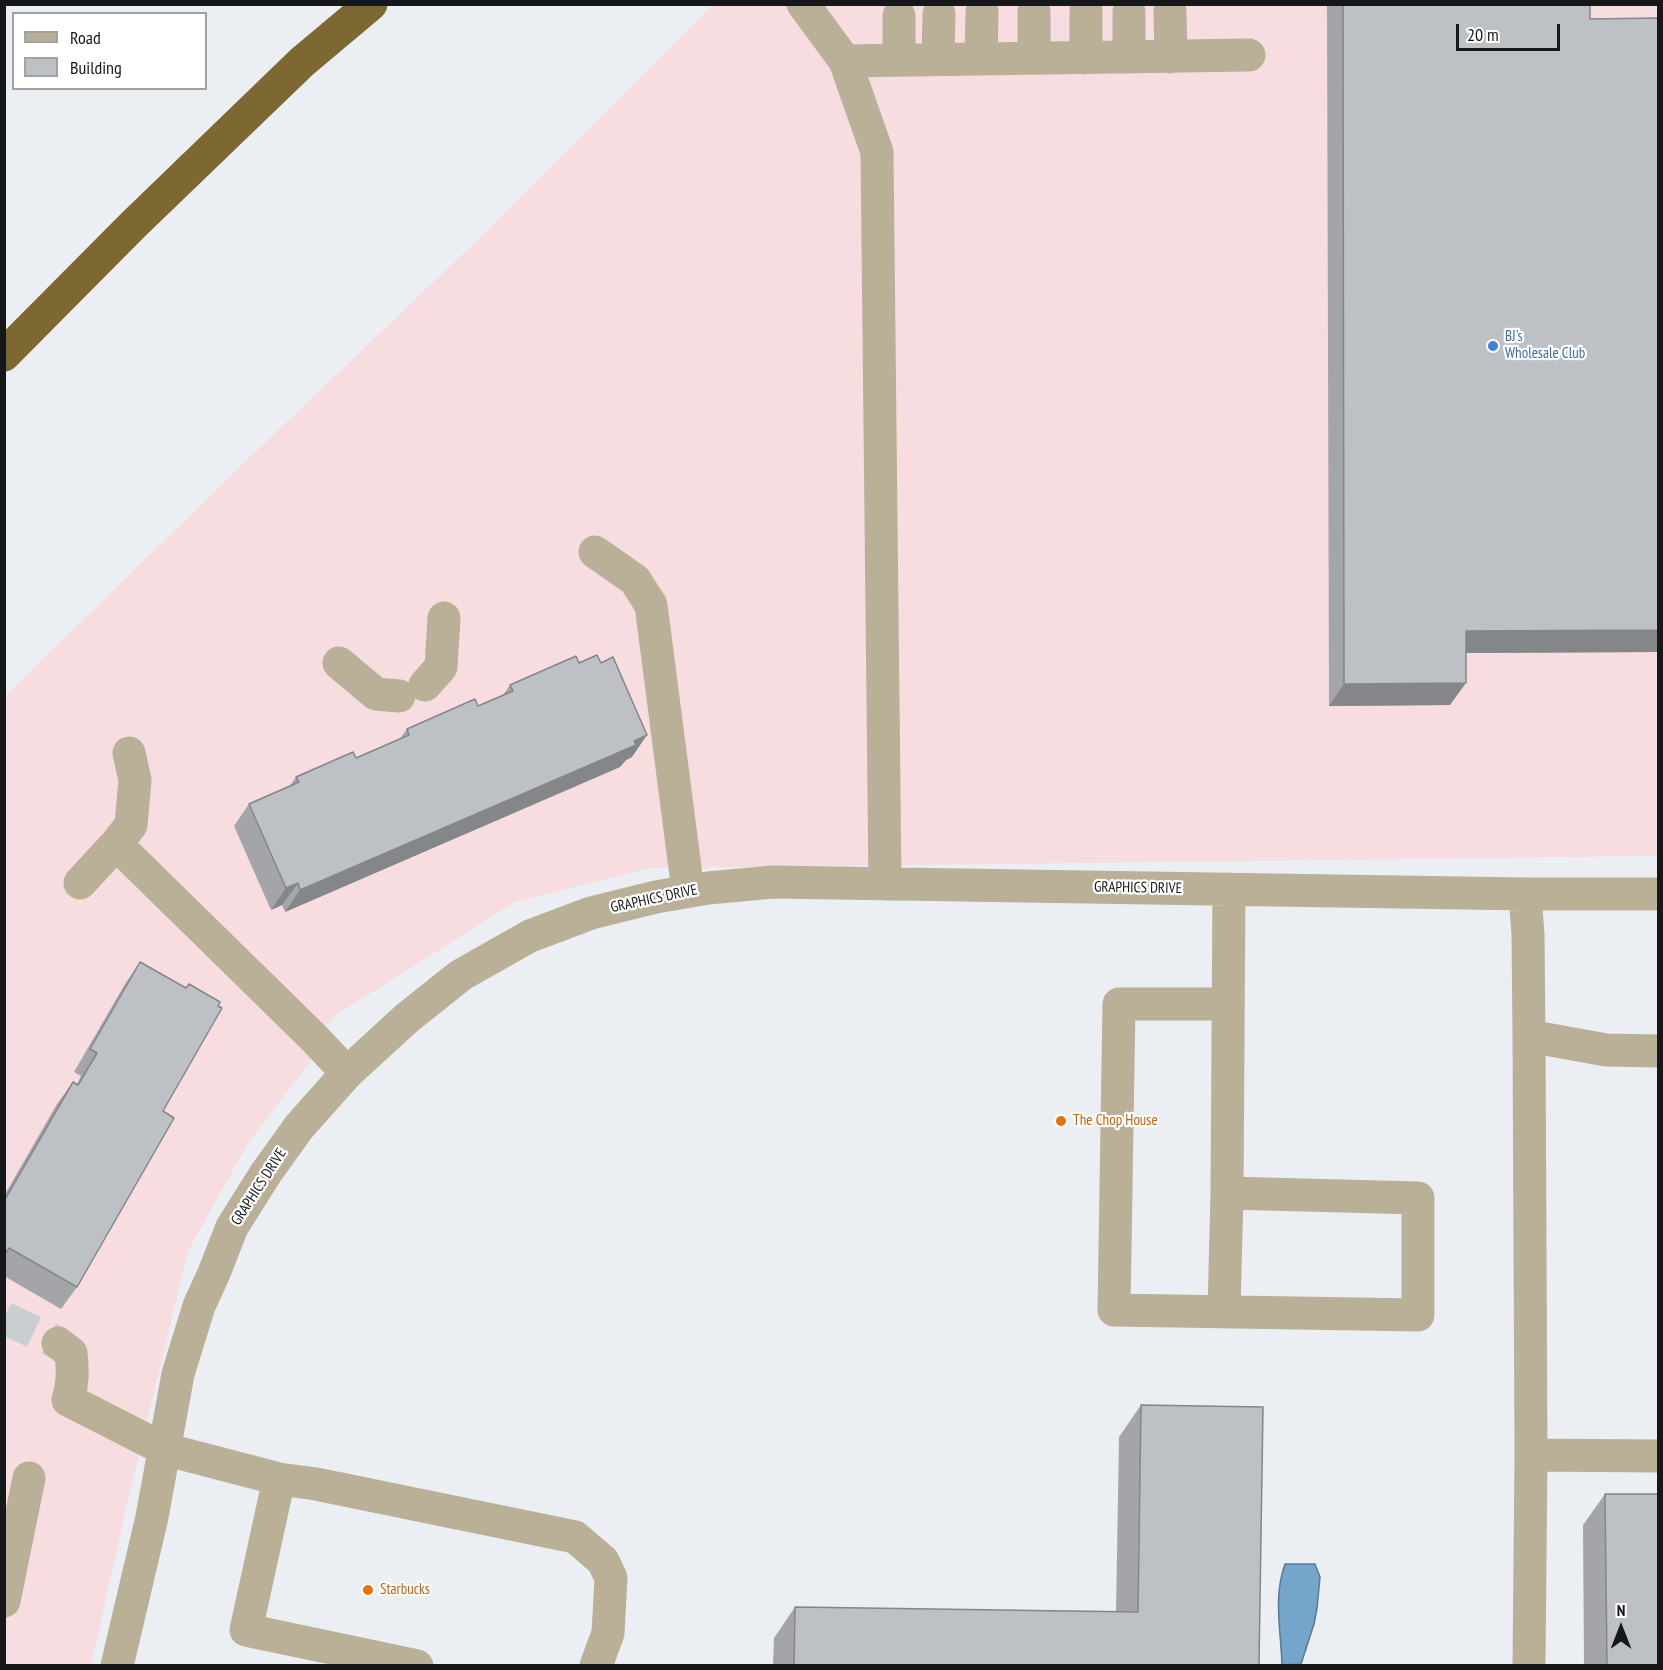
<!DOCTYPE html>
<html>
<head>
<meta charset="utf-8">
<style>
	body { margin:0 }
	#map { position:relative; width:1663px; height:1670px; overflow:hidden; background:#ebeef2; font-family:"PT Sans Narrow",sans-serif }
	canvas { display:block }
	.frame { position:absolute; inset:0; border:6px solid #161719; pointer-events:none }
	.legend { position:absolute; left:12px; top:12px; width:195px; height:78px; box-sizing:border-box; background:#fff; border:2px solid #a2a2a3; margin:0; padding:8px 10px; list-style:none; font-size:18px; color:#161719 }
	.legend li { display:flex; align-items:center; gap:12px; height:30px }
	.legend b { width:30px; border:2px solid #a2a2a3 }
	.north { position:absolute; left:1591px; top:1598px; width:60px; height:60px; -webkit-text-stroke:4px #fff; paint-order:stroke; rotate:0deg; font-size:16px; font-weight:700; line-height:24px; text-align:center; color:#161719 }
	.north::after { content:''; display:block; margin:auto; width:21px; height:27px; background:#161719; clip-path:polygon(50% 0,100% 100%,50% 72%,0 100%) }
	.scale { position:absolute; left:1456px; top:24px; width:104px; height:27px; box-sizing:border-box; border:3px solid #161719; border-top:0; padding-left:8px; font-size:18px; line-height:21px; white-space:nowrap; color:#161719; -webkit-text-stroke:4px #fff; paint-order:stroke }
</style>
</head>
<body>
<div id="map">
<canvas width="1663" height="1670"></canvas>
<div class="frame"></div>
<ul class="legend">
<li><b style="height:8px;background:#bab098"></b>Road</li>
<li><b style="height:16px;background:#bdc0c4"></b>Building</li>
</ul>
<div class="north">N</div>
<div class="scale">20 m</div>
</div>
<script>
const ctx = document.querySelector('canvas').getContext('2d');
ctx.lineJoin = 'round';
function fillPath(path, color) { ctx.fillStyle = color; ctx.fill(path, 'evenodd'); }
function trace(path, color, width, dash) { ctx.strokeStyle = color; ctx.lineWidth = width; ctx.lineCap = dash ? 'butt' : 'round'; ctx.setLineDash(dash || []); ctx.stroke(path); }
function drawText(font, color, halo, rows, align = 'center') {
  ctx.font = font + ' "PT Sans Narrow",sans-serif'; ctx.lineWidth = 4.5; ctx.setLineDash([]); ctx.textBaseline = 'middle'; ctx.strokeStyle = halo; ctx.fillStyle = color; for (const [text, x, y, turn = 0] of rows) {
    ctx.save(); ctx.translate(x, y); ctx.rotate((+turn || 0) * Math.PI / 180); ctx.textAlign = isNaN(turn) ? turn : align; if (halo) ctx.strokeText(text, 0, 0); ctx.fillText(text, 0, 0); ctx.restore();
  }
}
const commercial = new Path2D(`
	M 712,5 L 1658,5 L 1658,856 L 650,868 L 515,902 L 336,1015 L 314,1038 L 318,1051 L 247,1145 L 188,1251 L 128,1500 L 91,1665 L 5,1666 L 5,696 L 250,457 L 487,231 Z`);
const water = new Path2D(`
	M 1285,1564 L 1315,1564 L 1320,1577 L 1317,1608 L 1314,1624 L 1301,1664 L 1282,1665 C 1281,1631 1273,1597 1285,1564 Z`);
const minorTunnel = new Path2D(`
	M 4,1318 L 58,1343`);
const minor = new Path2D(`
	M 803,4 L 845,61 L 877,152 L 885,884
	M 1086,10 L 1086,58
	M 1170,11 L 1171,57
	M 1034,12 L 1034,58
	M 1129,12 L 1129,57
	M 899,16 L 899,60
	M 938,59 L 939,14
	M 981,59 L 982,12
	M 845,61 L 1249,55
	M 595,552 L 635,580 L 651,605 L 688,891
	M 339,663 L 376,694 L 399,696
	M 425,685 L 441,667 L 444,618
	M 116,844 L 314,1038 L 347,1073
	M 80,883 L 116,844 L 131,825 L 135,780 L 129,753
	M 1525,894 L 1528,935 L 1529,1036 L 1606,1050 L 1658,1051
	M 1227,1193 L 1418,1198 L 1418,1315 L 1114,1310 L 1119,1004 L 1227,1004
	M 1224,1311 L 1227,1193 L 1229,889
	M 58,1343 L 71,1353 C 73,1371 73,1384 68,1400 L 164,1449 L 279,1479 L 246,1630 L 417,1666
	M 1531,1455 L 1658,1456
	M 279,1479 L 316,1484 L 575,1537 L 603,1561 L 611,1578 L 608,1633 L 596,1666
	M 4,1601 L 29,1478
	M 117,1666 L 152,1517 L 178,1374 L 199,1306 L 214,1273 L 232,1227 L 266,1173 L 299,1127 L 347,1073 L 407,1018 L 461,975 L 530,936 L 591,913 L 656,897 L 708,888 L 773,882 L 1525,894 L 1658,894
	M 1529,1666 L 1531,1455 L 1529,1036`);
const highway = new Path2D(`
	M 4,355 L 133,225 L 302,62 L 371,4`);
const wall = new Path2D(`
	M 1327,4 L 1590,4 L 1590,19 L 1659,18 L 1659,652 L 1466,653 L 1450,705 L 1329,706 Z
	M 510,685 L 632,757 L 626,760 L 620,767 L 285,912 L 282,905 L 271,910 L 234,826 L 249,804 L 289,787 L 296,777 L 356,758 L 399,740 L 407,729 L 478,706 L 503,695 Z
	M 140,962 L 163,1111 L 77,1287 L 61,1309 L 4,1276 L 4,1196 L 57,1104 L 73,1082 L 77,1084 L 81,1076 L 74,1072 L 125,984 Z
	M 1141,1405 L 1259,1665 L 773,1665 L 774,1638 L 795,1607 L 1116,1612 L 1119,1437 Z
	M 1605,1494 L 1659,1665 L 1584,1665 L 1583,1525 Z`);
const shadedWall = new Path2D(`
	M 1659,630 L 1659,652 L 1450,653 L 1466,631 Z
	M 1466,683 L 1450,705 L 1329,706 L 1344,684 Z
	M 647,735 L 632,757 L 626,760 L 620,767 L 285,912 L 300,890 Z
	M 298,883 L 282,905 L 271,910 L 286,888 Z`);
const building = new Path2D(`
	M 1343,4 L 1590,4 L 1590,19 L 1659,18 L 1659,630 L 1466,631 L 1466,683 L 1344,684 Z
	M 597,655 L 601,663 L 613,657 L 647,735 L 634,741 L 636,745 L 300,890 L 298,883 L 286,888 L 249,804 L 299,782 L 296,777 L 353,752 L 356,758 L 409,735 L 407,729 L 475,699 L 478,706 L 513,691 L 510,685 L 576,656 L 579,663 Z
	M 140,962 L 186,988 L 189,984 L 220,1002 L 218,1006 L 222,1008 L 163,1111 L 174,1118 L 77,1287 L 9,1248 L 4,1256 L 4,1201 L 73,1082 L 78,1085 L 97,1053 L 90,1049 Z
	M 1141,1405 L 1263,1407 L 1259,1665 L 794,1665 L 795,1607 L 1138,1612 Z
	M 1605,1494 L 1659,1494 L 1659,1665 L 1607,1665 Z`);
const markers = [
	[1493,346,6,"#3f7fe0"],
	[1061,1121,6,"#e8710a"],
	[368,1590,6,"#e8710a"]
];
const shopNames = [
	["BJ's",1505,337],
	["Wholesale Club",1505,354]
];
const streetNames = [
	["GRAPHICS DRIVE",1138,888,1],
	["GRAPHICS DRIVE",654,899,-12],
	["GRAPHICS DRIVE",259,1187,-57]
];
const foodNames = [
	["The Chop House",1073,1121],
	["Starbucks",380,1590]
];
fillPath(commercial, '#f7dce0');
fillPath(water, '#74a5cb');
trace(water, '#587a96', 1.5);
trace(minorTunnel, '#cbced1', 33, [33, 16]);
trace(minor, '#bab098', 33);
trace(highway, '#7e6832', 33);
fillPath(wall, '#a3a5a9');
fillPath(shadedWall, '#848689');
fillPath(building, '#bdc0c4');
trace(building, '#848689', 1.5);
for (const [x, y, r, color] of markers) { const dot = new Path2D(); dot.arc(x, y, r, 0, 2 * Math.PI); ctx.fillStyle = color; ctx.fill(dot); trace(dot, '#fff', 2); }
drawText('15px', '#366cbe', '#fff', shopNames, 'left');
drawText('15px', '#161719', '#fff', streetNames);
drawText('15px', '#c56008', '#fff', foodNames, 'left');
</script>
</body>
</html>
